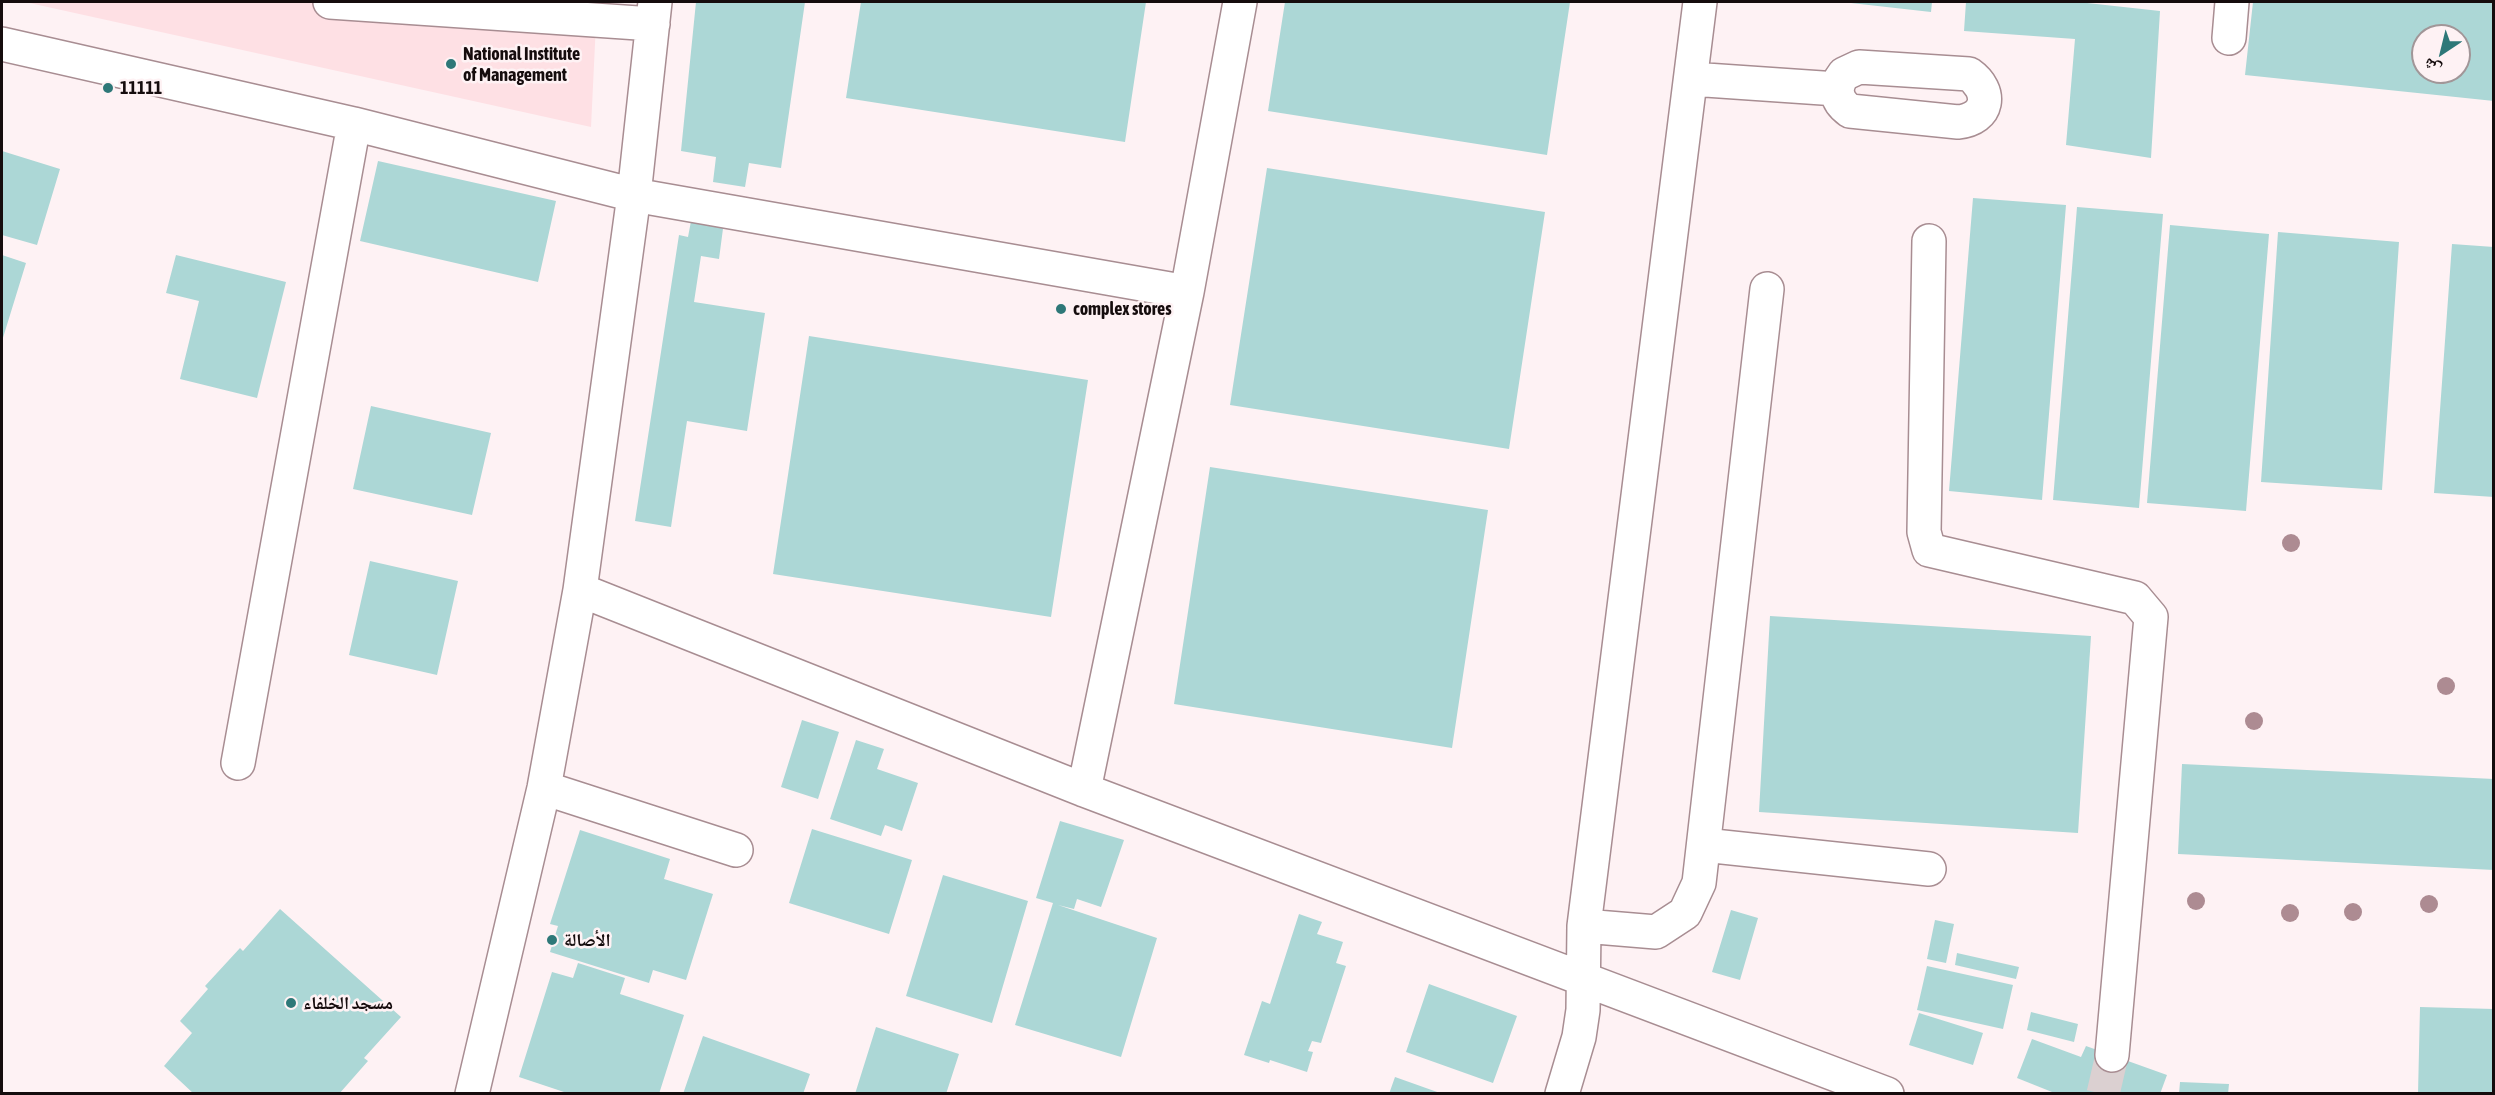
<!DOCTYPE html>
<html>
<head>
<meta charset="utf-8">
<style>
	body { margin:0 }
	#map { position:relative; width:2495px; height:1095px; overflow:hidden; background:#fef2f4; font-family:"Asap Condensed","Noto Naskh Arabic",sans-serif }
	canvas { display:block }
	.frame { position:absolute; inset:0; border:3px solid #150c0d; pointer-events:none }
	.north { position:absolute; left:2411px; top:24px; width:60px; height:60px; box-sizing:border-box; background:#fef2f4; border:2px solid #a19698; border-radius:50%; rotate:215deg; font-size:16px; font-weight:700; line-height:24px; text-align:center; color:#150c0d }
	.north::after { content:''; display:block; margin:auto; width:21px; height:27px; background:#2e7878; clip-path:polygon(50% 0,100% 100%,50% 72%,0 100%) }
</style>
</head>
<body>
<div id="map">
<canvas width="2495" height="1095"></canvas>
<div class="frame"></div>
<div class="north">ش</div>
</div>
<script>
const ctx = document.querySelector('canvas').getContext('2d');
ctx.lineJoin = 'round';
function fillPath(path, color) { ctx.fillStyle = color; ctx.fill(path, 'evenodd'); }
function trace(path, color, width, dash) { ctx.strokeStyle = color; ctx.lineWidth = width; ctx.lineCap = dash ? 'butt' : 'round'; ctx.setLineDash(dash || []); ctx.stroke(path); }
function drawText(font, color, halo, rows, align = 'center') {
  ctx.font = font + ' "Asap Condensed","Noto Naskh Arabic",sans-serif'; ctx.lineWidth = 5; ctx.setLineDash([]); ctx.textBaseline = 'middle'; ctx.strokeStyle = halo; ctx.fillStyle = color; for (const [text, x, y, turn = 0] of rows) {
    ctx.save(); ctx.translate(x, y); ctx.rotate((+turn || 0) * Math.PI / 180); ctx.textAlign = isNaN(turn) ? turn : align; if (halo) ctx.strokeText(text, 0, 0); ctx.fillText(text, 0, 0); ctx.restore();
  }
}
const built = new Path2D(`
	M 25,2 L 597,2 L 591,127 Z`);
const building = new Path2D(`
	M 696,2 L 805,2 L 781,168 L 749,163 L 745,187 L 713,182 L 716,157 L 681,151 Z
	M 861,2 L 1146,2 L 1125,142 L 846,98 Z
	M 1285,2 L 1570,2 L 1547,155 L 1268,111 Z
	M 1842,2 L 1932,2 L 1931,12 Z
	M 1966,2 L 2078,2 L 2160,11 L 2151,158 L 2066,145 L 2075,39 L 1964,31 Z
	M 2253,2 L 2494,2 L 2494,101 L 2245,75 ZM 2423,36 L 2459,36 L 2459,72 L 2423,72 Z
	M 2,151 L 60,169 L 37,245 L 2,235 Z
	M 378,161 L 556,201 L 538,282 L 360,241 Z
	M 1267,168 L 1545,212 L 1509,449 L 1230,405 Z
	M 1973,198 L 2066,205 L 2042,500 L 1949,491 Z
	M 2077,207 L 2163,214 L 2139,508 L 2053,500 Z
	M 692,216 L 724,221 L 719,259 L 701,256 L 694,302 L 765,313 L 747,431 L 687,421 L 671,527 L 635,521 L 679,235 L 688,237 Z
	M 2170,225 L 2269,234 L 2246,511 L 2147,503 Z
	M 2278,232 L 2399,242 L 2382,490 L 2261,482 Z
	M 2452,244 L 2494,247 L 2494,497 L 2434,493 Z
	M 2,255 L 26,263 L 2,341 Z
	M 176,255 L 286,282 L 257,398 L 180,379 L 199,301 L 166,293 Z
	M 809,336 L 1088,380 L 1051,617 L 773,574 Z
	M 371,406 L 491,433 L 472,515 L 353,489 Z
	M 1210,467 L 1488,510 L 1452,748 L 1174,704 Z
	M 370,561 L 458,581 L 437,675 L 349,655 Z
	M 1770,616 L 2091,636 L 2078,833 L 1759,812 Z
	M 802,720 L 839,732 L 818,799 L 781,787 Z
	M 856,740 L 884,749 L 877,769 L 918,783 L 902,831 L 885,825 L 881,836 L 830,819 Z
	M 2182,764 L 2494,779 L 2494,870 L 2178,854 Z
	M 1060,821 L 1124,840 L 1101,907 L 1077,899 L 1074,909 L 1058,905 L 1157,938 L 1121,1057 L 1015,1025 L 1053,903 L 1036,898 Z
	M 812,829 L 912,860 L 889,934 L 789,903 Z
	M 580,830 L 670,859 L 664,879 L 713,894 L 686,980 L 653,970 L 649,983 L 550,952 L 558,926 L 550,924 Z
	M 943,875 L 1028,901 L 992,1023 L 906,996 Z
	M 280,909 L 401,1017 L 364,1058 L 368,1061 L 339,1094 L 194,1094 L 164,1066 L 192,1033 L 180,1021 L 208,989 L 205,986 L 240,948 L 243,951 Z
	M 1731,910 L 1758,918 L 1740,980 L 1712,972 Z
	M 1299,914 L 1322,922 L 1317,934 L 1343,942 L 1336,963 L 1346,966 L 1321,1043 L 1312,1041 L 1308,1051 L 1313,1052 L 1307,1072 L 1270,1060 L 1269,1063 L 1244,1055 L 1262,1001 L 1270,1004 Z
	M 1935,920 L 1954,924 L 1946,963 L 1927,959 Z
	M 1957,953 L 2019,967 L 2016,979 L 1955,965 Z
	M 578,963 L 625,978 L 620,994 L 684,1015 L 659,1094 L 570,1094 L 519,1077 L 552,972 L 573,978 Z
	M 1927,966 L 2013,985 L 2003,1029 L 1917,1010 Z
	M 1429,984 L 1517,1016 L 1493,1083 L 1406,1052 Z
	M 2420,1007 L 2494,1009 L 2494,1094 L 2418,1094 Z
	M 2031,1012 L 2078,1024 L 2074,1042 L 2027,1030 Z
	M 1919,1013 L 1983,1033 L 1973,1065 L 1909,1045 Z
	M 876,1027 L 959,1054 L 946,1094 L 855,1094 Z
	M 703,1036 L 810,1074 L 803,1094 L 683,1094 Z
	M 2032,1039 L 2081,1057 L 2086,1046 L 2167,1075 L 2160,1094 L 2057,1094 L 2017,1078 Z
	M 1395,1077 L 1440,1093 L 1440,1094 L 1389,1094 Z
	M 2180,1082 L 2229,1084 L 2228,1094 L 2179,1094 Z`);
const minorTunnel = new Path2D(`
	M 2103,1094 L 2112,1055`);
const minor = new Path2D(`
	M 330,2 L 653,24
	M 2229,38 L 2232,2
	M 2,44 L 354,124 L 634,195 L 1187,292
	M 1859,67 L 1969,74 C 1993,91 1989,119 1958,122 L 1850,111 C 1836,101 1833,88 1844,74 Z
	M 1691,79 L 1837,89
	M 1929,241 L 1924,532 L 1929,550 L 2135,598 L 2151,617 L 2112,1055
	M 580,590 L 1084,790 L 1887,1094
	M 238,763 L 354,124
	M 544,788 L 736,850
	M 1084,790 L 1187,292 L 1240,2
	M 1704,845 L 1929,869
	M 1584,926 L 1656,932 L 1685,913 L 1699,883 L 1767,289
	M 472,1094 L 544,788 L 580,590 L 634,195 L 655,2
	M 1562,1094 L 1579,1037 L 1583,1010 L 1584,926 L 1700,2`);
const trees = [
	[2291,543],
	[2446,686],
	[2254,721],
	[2196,901],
	[2429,904],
	[2353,912],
	[2290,913]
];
const markers = [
	[451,64,6,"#2e7878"],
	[108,88,6,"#2e7878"],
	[1061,309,6,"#2e7878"],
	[552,940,6,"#2e7878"],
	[291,1003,6,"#2e7878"]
];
const poiNames = [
	["National Institute",463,54],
	["of Management",463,75],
	["11111",120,88],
	["complex stores",1073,309],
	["الأصالة",564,940],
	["مسجد الخلفاء",303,1003]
];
fillPath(built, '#fee0e4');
fillPath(building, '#acd7d6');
trace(minorTunnel, '#dbd0d1', 33, [33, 16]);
trace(minor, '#a88d92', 36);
trace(minor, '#fff', 33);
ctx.fillStyle = '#ad8b92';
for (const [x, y] of trees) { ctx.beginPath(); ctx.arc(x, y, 9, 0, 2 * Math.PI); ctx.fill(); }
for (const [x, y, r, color] of markers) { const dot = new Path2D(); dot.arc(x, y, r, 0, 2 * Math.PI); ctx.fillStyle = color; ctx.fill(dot); trace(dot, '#fef2f4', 2); }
drawText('bold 18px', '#150c0d', '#fef2f4', poiNames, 'left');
</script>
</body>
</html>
